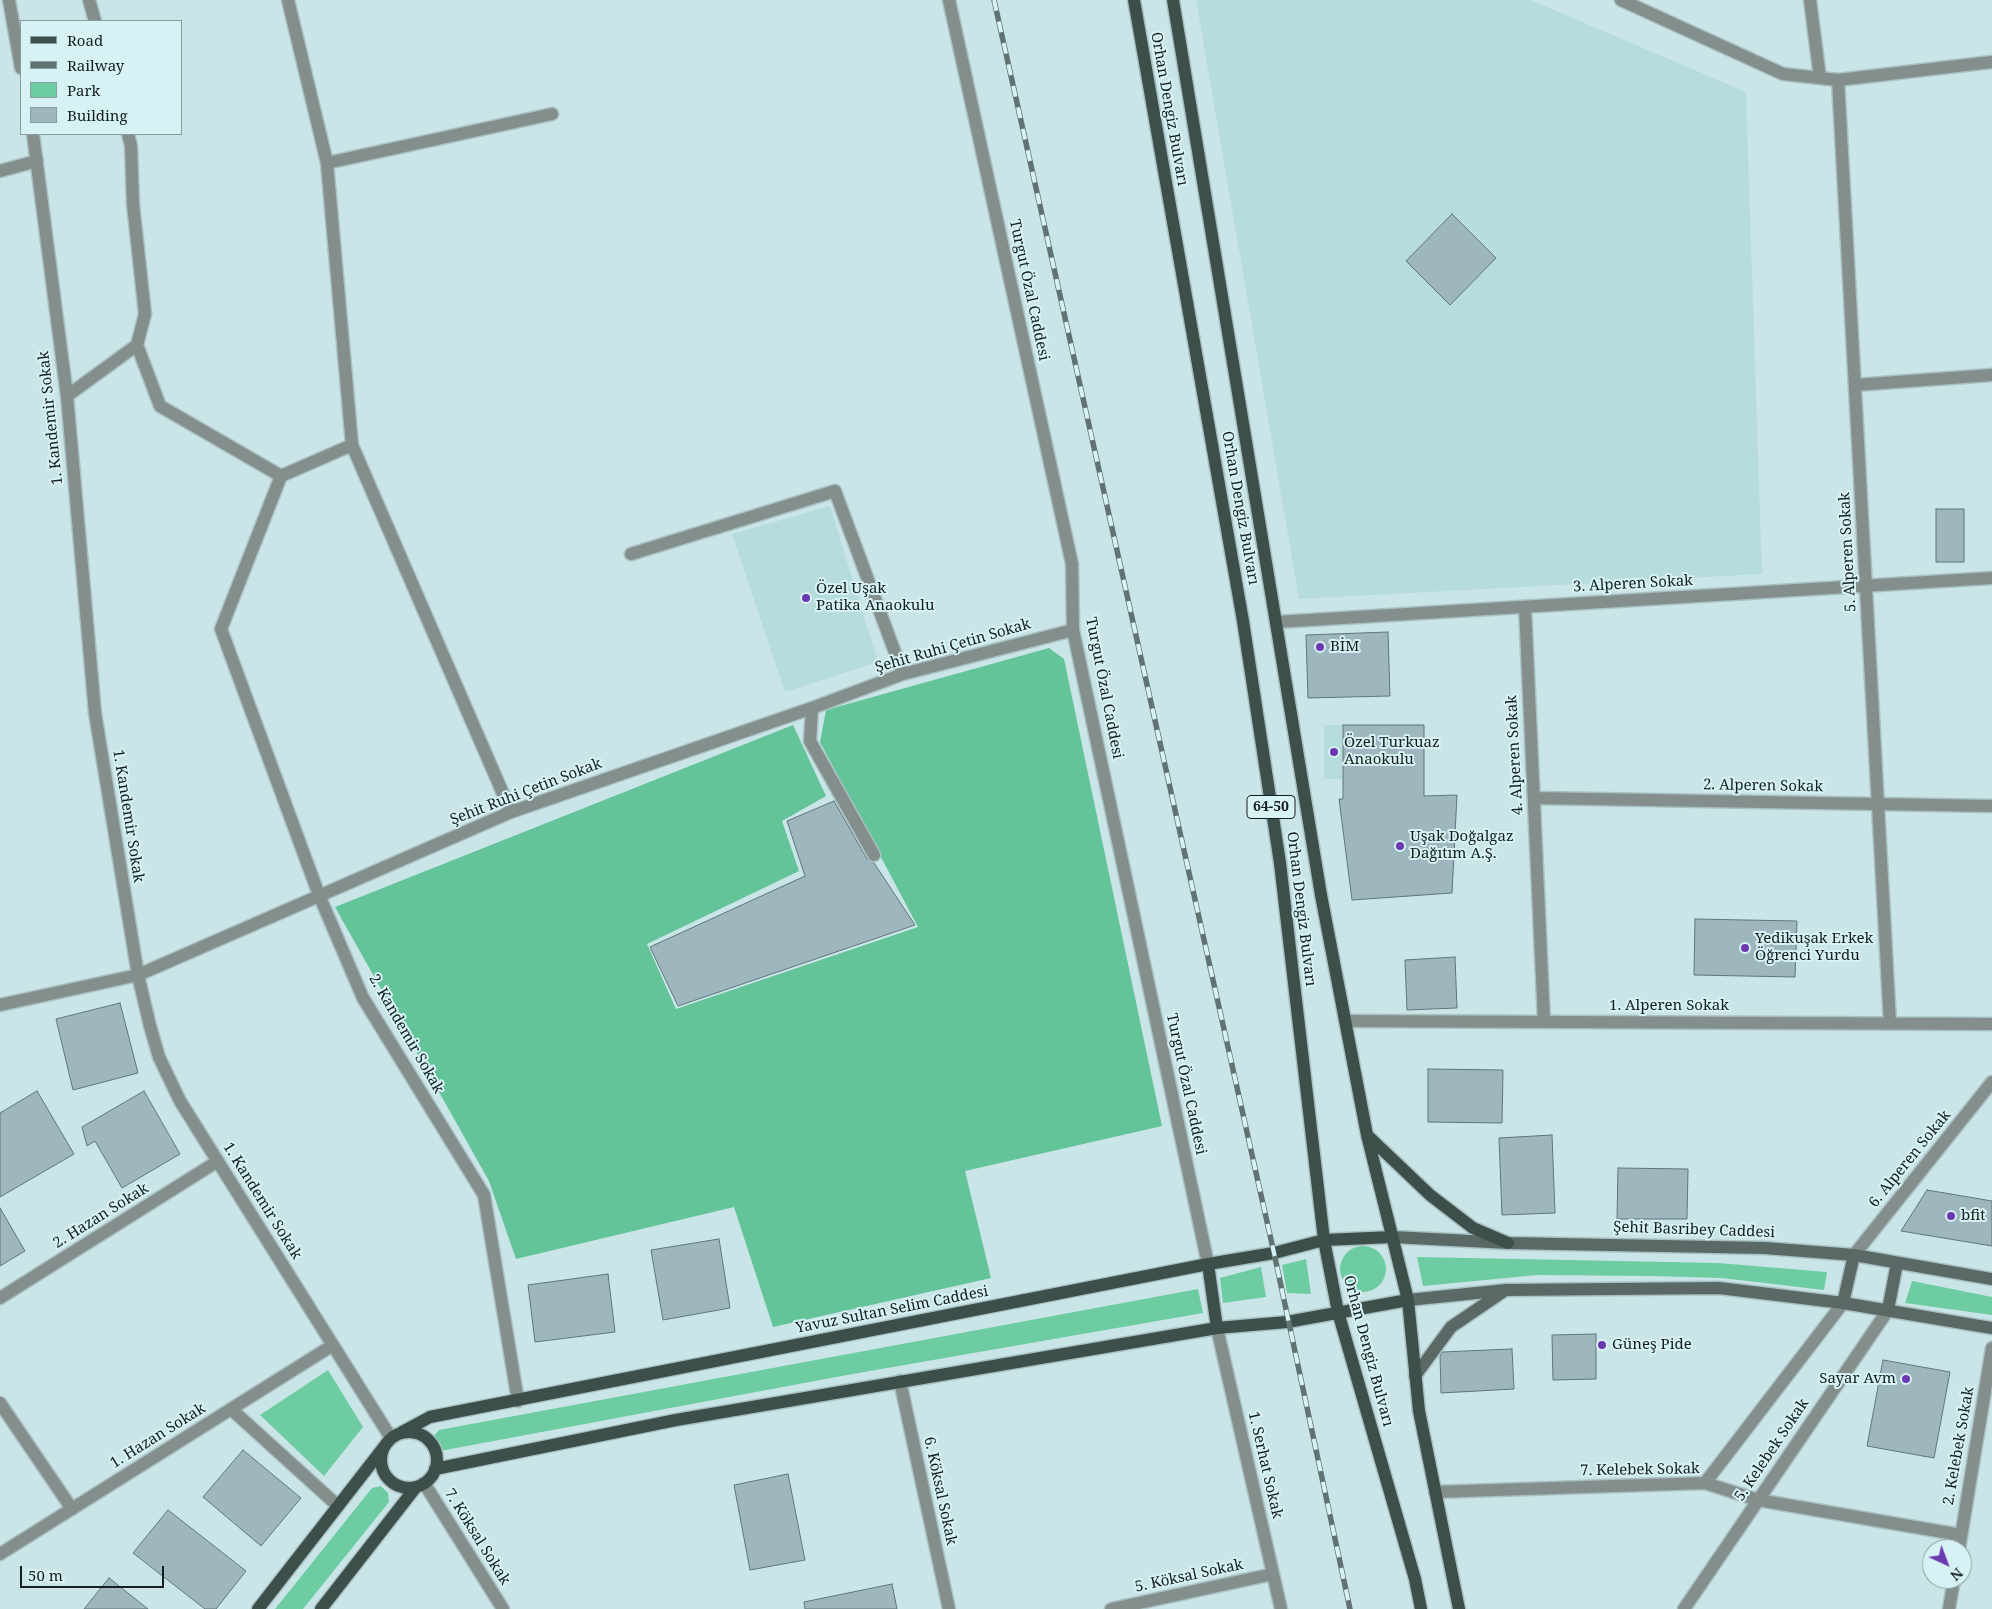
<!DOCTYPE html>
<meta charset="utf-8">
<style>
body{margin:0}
#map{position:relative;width:1992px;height:1609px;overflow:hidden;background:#cae5e7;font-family:"Noto Serif",serif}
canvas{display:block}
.legend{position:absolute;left:20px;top:20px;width:162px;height:115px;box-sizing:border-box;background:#d7f2f4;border:1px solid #899d9e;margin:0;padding:6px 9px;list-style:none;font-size:15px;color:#141e1e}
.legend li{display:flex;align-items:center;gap:10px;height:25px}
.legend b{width:25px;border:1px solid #899d9e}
.north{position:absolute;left:1922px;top:1539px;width:50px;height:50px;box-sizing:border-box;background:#d7f2f4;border:1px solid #899d9e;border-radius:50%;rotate:137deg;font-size:14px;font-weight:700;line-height:20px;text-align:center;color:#141e1e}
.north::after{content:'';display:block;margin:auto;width:18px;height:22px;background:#6b38b0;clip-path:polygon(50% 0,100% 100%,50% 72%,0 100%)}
.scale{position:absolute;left:20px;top:1566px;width:144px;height:22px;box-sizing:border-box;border:2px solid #141e1e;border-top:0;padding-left:6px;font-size:15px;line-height:18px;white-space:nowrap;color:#141e1e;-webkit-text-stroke:4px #d7f2f4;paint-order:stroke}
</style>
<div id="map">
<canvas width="1992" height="1609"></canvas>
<ul class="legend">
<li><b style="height:6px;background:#3c4f4b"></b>Road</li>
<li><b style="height:6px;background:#617273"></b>Railway</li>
<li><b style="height:14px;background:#6dcca2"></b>Park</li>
<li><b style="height:14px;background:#9eb6be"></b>Building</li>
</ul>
<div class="north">N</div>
<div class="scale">50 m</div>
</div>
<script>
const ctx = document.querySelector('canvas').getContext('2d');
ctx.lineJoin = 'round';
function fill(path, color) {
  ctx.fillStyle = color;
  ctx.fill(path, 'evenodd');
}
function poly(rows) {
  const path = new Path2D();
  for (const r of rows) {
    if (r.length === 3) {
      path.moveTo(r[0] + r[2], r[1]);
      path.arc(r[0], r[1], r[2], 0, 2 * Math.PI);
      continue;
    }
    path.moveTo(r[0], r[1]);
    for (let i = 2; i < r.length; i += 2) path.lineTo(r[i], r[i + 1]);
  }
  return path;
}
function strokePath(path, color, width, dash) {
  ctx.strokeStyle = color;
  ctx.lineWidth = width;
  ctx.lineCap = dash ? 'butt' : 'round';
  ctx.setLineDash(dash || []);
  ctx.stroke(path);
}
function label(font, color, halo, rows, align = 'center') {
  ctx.font = font + ' "Noto Serif",serif';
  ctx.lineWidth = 4;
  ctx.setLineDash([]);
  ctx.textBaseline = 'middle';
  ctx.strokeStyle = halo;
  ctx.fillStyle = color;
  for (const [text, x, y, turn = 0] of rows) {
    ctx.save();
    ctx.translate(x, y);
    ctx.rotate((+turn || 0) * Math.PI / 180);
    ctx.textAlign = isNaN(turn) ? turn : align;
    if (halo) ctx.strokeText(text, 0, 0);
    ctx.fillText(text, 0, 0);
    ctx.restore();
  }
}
fill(poly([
 [1196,0,1531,0,1746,92,1762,574,1299,599],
 [830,506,878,662,785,692,732,534],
 [1324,725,1343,725,1343,779,1324,779]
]), '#b7dcde');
fill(poly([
 [1363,1269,23],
 [1417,1257,1718,1263,1827,1272,1824,1290,1722,1278,1651,1276,1537,1275,1423,1286],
 [1306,1259,1311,1294,1287,1293,1282,1265],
 [1261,1267,1266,1297,1223,1303,1220,1278],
 [1912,1281,1992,1297,1992,1315,1905,1303],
 [1198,1289,1203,1313,847,1375,440,1451,436,1449,433,1444,432,1438,439,1430],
 [328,1370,363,1427,324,1476,260,1415],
 [381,1486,388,1493,389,1502,303,1609,275,1609,372,1488]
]), '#6dcca2');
fill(poly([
 [1049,648,1064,659,1162,1126,965,1171,991,1278,773,1327,734,1207,516,1259,489,1181,335,907,793,725,826,796,782,821,799,871,647,944,676,1009,918,927,820,742,826,710]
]), '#63c399');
const building = poly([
 [1452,214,1496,258,1450,305,1406,261,1452,214],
 [1936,509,1964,509,1964,562,1936,562,1936,509],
 [1388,632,1390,696,1308,698,1306,635,1388,632],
 [1343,725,1424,725,1424,796,1457,795,1452,893,1352,900,1339,799,1343,799,1343,725],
 [834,801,867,859,874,863,915,925,678,1006,650,947,805,876,787,821,834,801],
 [1695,919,1797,921,1795,977,1694,975,1695,919],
 [1455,957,1457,1008,1407,1010,1405,960,1455,957],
 [120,1003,138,1073,73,1090,56,1019,120,1003],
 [1428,1069,1503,1070,1502,1123,1428,1122,1428,1069],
 [37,1091,74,1154,0,1197,0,1113,37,1091],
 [144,1091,180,1154,122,1188,95,1141,87,1146,82,1127,144,1091],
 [1552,1135,1555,1213,1502,1215,1499,1138,1552,1135],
 [1618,1168,1688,1169,1687,1219,1617,1219,1618,1168],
 [1927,1190,1992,1201,1992,1246,1901,1231,1927,1190],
 [0,1208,25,1251,0,1266,0,1208],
 [719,1239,730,1308,663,1320,651,1250,719,1239],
 [608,1274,615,1332,535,1342,528,1285,608,1274],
 [1596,1334,1596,1379,1553,1380,1552,1335,1596,1334],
 [1512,1349,1514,1389,1441,1393,1440,1356,1442,1352,1512,1349],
 [1883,1360,1950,1372,1934,1458,1867,1446,1883,1360],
 [243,1450,301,1498,261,1546,203,1497,243,1450],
 [788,1474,805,1560,750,1570,734,1485,788,1474],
 [168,1510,246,1571,216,1609,205,1609,133,1553,168,1510],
 [109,1578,148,1609,84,1609,109,1578],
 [892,1584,897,1609,805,1609,804,1602,892,1584]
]);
fill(building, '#9eb6be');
strokePath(building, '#5f757d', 1);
const street = poly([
 [9,0,21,68],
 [89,0,95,21],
 [288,0,327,163,352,445,281,476,221,629,319,895,363,998,484,1195,518,1401],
 [949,0,1072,564,1073,630,1208,1264],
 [1621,0,1783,74,1838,80,1992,62],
 [1810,0,1820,78],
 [1838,80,1890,1023],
 [33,134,67,396,95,713,138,975,150,1026,159,1057,180,1101,391,1438],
 [327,163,552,114],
 [0,171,37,161],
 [137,345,160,406,281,476],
 [1855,385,1992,375],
 [67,396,137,345,145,314,133,204,131,146,128,134],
 [352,445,511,812],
 [631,554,835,491,903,674],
 [1525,607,1544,1021],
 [1277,622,1992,578],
 [812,708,810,741,874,855],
 [1534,798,1992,806],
 [0,1005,138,975,511,812,812,708,903,674,1073,630],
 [1345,1021,1992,1024],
 [1854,1255,1992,1082],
 [0,1298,218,1161],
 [1217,1328,1281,1609],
 [900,1381,949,1609],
 [0,1403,72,1509],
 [231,1409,338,1506],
 [424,1483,503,1609],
 [1705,1483,1843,1303],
 [1435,1492,1705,1483,1758,1500,1961,1535],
 [1959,1549,1992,1348],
 [0,1554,333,1345],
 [1111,1609,1273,1574],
 [1684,1609,1888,1310],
 [1949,1609,1954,1579]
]);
const secondary = poly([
 [1393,1237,1508,1243,1765,1248,1854,1255,1992,1279],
 [1408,1300,1506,1290,1719,1288,1843,1303,1992,1328],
 [1843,1303,1854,1255],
 [1888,1310,1897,1263],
 [1415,1376,1451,1327,1504,1291]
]);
const primary = poly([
 [1134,0,1243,621,1280,863,1324,1240,1338,1312,1415,1579,1421,1609],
 [1173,0,1321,895,1367,1135,1408,1300,1419,1411,1459,1609],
 [1367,1135,1430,1195,1473,1228,1508,1243],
 [1208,1264,1217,1328],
 [402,1432,430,1417,1208,1264,1274,1253,1324,1240,1393,1237],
 [409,1460,28],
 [435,1469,676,1420,1217,1328,1287,1322,1408,1300],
 [258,1609,384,1447],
 [321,1609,416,1487]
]);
strokePath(street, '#a9c1c3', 15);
strokePath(secondary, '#a9c1c3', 15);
strokePath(primary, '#a9c1c3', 15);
strokePath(street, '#848f8d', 12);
strokePath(secondary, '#5a6966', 12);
strokePath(primary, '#3c4f4b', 12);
const rail = poly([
 [994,0,1274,1253,1350,1609]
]);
strokePath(rail, '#617273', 5.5);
strokePath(rail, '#d7f2f4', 4, [11]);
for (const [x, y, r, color] of [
 [806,598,5,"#6b38b0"],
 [1320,647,5,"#6b38b0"],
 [1334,752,5,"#6b38b0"],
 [1400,846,5,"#6b38b0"],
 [1745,948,5,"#6b38b0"],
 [1951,1216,5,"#6b38b0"],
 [1602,1345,5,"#6b38b0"],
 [1906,1379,5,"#6b38b0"]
]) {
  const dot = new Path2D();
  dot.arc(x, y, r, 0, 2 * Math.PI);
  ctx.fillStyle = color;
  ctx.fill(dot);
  strokePath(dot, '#d7f2f4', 2);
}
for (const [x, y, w] of [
 [1271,807,48]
]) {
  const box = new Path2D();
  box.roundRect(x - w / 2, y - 11.5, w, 23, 4);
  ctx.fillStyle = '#d7f2f4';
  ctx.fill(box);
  strokePath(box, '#141e1e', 1);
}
label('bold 14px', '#141e1e', null, [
 ["64-50",1271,807]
]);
label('15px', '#141e1e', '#d7f2f4', [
 ["Orhan Dengiz Bulvarı",1169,109,80],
 ["Turgut Özal Caddesi",1029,290,78],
 ["1. Kandemir Sokak",51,418,-96],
 ["Orhan Dengiz Bulvarı",1240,508,80],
 ["5. Alperen Sokak",1848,552,-93],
 ["3. Alperen Sokak",1633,584,-3],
 ["Şehit Ruhi Çetin Sokak",953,646,-16],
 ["Turgut Özal Caddesi",1104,688,79],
 ["4. Alperen Sokak",1515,755,-93],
 ["2. Alperen Sokak",1763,786,1],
 ["Şehit Ruhi Çetin Sokak",526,792,-21],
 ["1. Kandemir Sokak",128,816,81],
 ["Orhan Dengiz Bulvarı",1301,909,83],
 ["1. Alperen Sokak",1669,1006],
 ["2. Kandemir Sokak",406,1034,60],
 ["Turgut Özal Caddesi",1186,1084,78],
 ["6. Alperen Sokak",1910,1159,-51],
 ["1. Kandemir Sokak",262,1201,58],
 ["2. Hazan Sokak",101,1216,-32],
 ["Şehit Basribey Caddesi",1694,1230,2],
 ["Yavuz Sultan Selim Caddesi",892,1310,-11],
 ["Orhan Dengiz Bulvarı",1368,1351,75],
 ["1. Hazan Sokak",158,1436,-32],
 ["2. Kelebek Sokak",1959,1446,-80],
 ["5. Kelebek Sokak",1772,1450,-56],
 ["1. Serhat Sokak",1265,1465,77],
 ["7. Kelebek Sokak",1640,1470,-1],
 ["6. Köksal Sokak",940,1491,78],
 ["7. Köksal Sokak",477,1537,58],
 ["5. Köksal Sokak",1189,1576,-12]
]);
label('15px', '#141e1e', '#d7f2f4', [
 ["Özel Uşak",816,589],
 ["Patika Anaokulu",816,606],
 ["BİM",1330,647],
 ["Özel Turkuaz",1344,743],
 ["Anaokulu",1344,760],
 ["Uşak Doğalgaz",1410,837],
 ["Dağıtım A.Ş.",1410,854],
 ["Yedikuşak Erkek",1755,939],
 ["Öğrenci Yurdu",1755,956],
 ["bfit",1961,1216],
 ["Güneş Pide",1612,1345],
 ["Sayar Avm",1896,1379,"right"]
], 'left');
</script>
